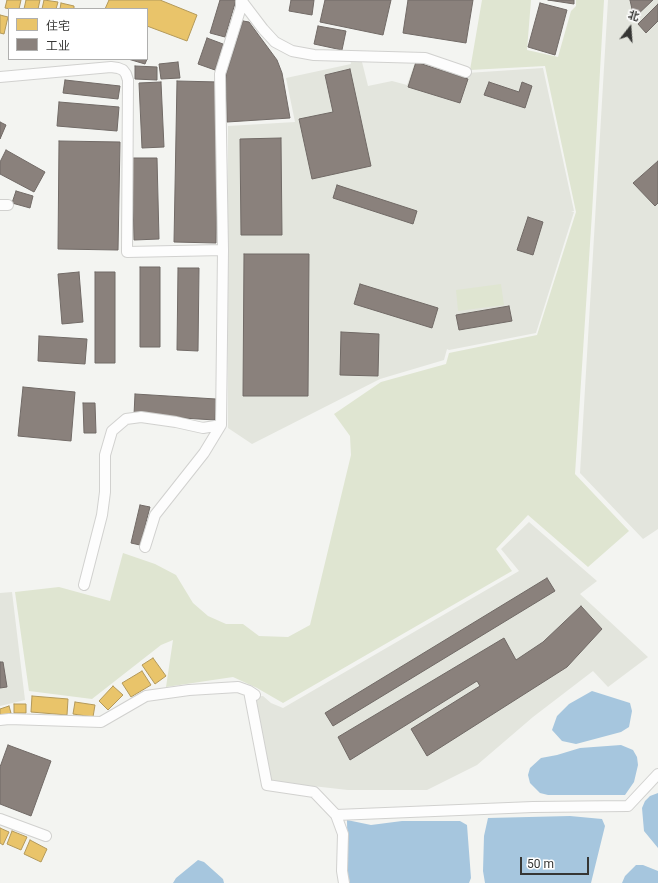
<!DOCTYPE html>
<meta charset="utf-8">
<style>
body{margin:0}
#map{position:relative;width:658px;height:883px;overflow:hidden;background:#f3f4f1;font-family:Roboto,"Noto Sans SC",sans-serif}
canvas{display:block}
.legend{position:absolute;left:8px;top:8px;width:140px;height:52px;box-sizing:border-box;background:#fff;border:1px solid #afafae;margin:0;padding:5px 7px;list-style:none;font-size:12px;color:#363634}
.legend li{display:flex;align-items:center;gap:8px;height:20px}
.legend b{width:20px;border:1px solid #afafae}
.north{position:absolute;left:610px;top:8px;width:40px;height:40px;-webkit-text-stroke:3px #fff;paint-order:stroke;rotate:17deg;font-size:11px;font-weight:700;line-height:16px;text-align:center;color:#363634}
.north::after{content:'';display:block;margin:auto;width:14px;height:18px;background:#363634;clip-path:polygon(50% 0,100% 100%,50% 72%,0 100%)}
.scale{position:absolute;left:520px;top:857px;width:69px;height:18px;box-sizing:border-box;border:2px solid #363634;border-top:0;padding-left:5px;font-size:12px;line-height:14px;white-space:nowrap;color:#363634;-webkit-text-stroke:3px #fff;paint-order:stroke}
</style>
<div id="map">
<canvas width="658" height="883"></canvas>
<ul class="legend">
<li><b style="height:11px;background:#e9c46a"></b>住宅</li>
<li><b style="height:11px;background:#8a817c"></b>工业</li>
</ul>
<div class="north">北</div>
<div class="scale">50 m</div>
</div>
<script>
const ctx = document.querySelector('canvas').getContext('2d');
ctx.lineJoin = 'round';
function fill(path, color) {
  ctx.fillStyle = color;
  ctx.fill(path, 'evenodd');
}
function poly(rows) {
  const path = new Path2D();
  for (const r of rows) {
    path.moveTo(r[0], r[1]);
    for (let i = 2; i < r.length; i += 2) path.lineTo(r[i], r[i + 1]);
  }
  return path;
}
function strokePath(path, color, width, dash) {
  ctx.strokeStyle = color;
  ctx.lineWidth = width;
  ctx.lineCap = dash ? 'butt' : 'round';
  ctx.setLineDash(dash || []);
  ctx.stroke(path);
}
fill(poly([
 [608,0,658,0,658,529,643,539,580,473],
 [350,57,361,58,368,86,392,81,407,85,416,59,467,73,543,68,574,211,571,211,574,212,536,333,449,350,447,349,444,360,380,379,252,444,228,428,228,126,295,122,286,78,351,64],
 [529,522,597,581,580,594,648,657,608,687,593,671,533,717,477,765,427,790,348,790,268,781,251,697,263,696,271,703,283,708,519,571,501,549],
 [12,592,25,700,0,706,0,593]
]), '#e3e5dd');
fill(poly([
 [482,0,531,0,527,50,558,57,571,11,576,6,576,0,604,0,592,213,575,474,629,531,588,567,528,515,496,549,512,571,283,703,257,688,233,677,166,687,173,640,161,645,92,699,29,691,15,592,59,587,110,601,123,553,155,564,176,575,193,603,208,616,226,624,243,624,259,636,288,637,310,625,351,455,350,436,334,414,381,382,446,364,449,353,537,335,576,212,545,66,470,70],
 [501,284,504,305,458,311,456,290]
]), '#dfe5d1');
fill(poly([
 [592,691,630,703,632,711,629,727,621,732,576,744,562,741,552,730,557,716,569,704],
 [621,745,633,750,637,757,638,765,634,782,625,795,548,795,540,793,530,783,528,775,530,768,541,758,557,755,580,748],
 [658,793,658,848,644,831,642,808,645,801,650,796],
 [570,816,602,819,605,826,591,883,485,883,483,871,484,836,488,818],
 [347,820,371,825,402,821,460,821,467,825,471,878,469,883,350,883,348,875],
 [198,860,204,862,223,879,224,883,173,883,176,878],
 [636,865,643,865,658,871,658,883,622,883,625,876]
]), '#a6c6de');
const homes = poly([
 [7,0,21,0,19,9,11,9,5,8,7,0],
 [26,0,40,0,38,9,24,9,26,0],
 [44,0,58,2,56,9,42,9,44,0],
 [109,0,160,0,197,15,187,41,147,26,147,9,105,9,109,0],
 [61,3,74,6,74,9,60,9,61,3],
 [0,15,8,17,4,34,0,33,0,15],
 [153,658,166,676,155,684,142,665,153,658],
 [142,671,151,685,131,697,122,683,142,671],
 [113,686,123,695,108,710,99,701,113,686],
 [32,696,68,699,67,715,31,712,32,696],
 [75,702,95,705,93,717,73,714,75,702],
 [14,704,26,704,26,713,14,713,14,704],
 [9,706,11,713,0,716,0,709,9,706],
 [0,828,9,832,3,845,0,843,0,828],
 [12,831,27,837,21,850,7,844,12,831],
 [30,840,47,849,41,862,24,854,30,840]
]);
fill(homes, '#e9c46a');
strokePath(homes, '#b3995a', 1);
const industry = poly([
 [220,0,236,0,225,37,210,33,220,0],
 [291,0,314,0,312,15,289,11,291,0],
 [325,0,391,0,383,35,320,22,325,0],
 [408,0,473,0,466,43,403,33,408,0],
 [548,0,574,0,574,4,548,0],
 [630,0,653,0,634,18,630,0],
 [540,3,567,10,555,55,528,47,540,3],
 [658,4,658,21,646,33,638,24,658,4],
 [243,21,249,22,277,60,282,73,290,118,227,122,226,75,243,21],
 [318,26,346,31,342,50,314,44,318,26],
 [207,38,223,44,215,70,198,64,207,38],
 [128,59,147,59,145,64,128,59],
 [178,62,180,78,161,79,159,64,178,62],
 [416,62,468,79,460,103,408,87,416,62],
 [135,66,157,67,157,80,135,79,135,66],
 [350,69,371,166,312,179,299,119,333,112,325,75,350,69],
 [65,80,120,86,118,99,63,93,65,80],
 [177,81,219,82,216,243,174,242,177,81],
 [161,82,164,147,142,148,139,83,161,82],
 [489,82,519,92,522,82,532,86,525,108,484,95,489,82],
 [59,102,119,107,117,131,57,126,59,102],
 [0,122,6,125,0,139,0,122],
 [281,138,282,235,241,235,240,139,281,138],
 [59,141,120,142,118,250,58,249,59,141],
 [6,150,45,172,34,192,0,174,0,162,6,150],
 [132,158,157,158,159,239,134,240,132,158],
 [658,161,658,203,655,206,633,183,658,161],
 [337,185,417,211,413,224,333,198,337,185],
 [16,191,33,196,30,208,12,203,16,191],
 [528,217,543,222,533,255,517,250,528,217],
 [244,254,309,254,308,396,243,396,244,254],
 [140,267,160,267,160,347,140,347,140,267],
 [178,268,199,268,198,351,177,350,178,268],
 [79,272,83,322,62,324,58,274,79,272],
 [95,272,115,272,115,363,95,363,95,272],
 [360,284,438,308,432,328,354,304,360,284],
 [509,306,512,321,459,330,456,315,509,306],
 [341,332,379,334,378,376,340,375,341,332],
 [39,336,87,339,85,364,38,361,39,336],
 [23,387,75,392,71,441,18,436,23,387],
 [135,394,216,399,215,420,134,415,135,394],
 [83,403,95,403,96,433,84,433,83,403],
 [140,505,150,507,140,545,131,543,140,505],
 [547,578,555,591,333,726,325,713,547,578],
 [581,606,602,629,567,667,427,756,411,729,480,686,477,681,350,760,338,737,504,638,516,660,543,642,581,606],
 [0,662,3,662,7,687,0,688,0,662],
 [8,745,51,761,31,816,0,804,0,767,8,745]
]);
fill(industry, '#8a817c');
strokePath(industry, '#716a66', 1);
const minor = poly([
 [241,0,263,29,275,42,292,51,314,55,425,58,466,72],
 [0,77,111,67,118,68,123,70,126,74,128,80,127,252,223,250,220,74,241,7,241,0],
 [0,205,8,205],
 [145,547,155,515,204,453,221,425,223,250],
 [84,585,102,515,105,492,105,455,112,431,126,419,141,417,176,422,203,428,221,425],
 [249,691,267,785,314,792,336,815,533,807,628,806,658,774],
 [0,720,9,719,101,722,146,696,189,690,238,687,249,691,255,695],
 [336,815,343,834,342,871,344,883],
 [0,819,46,836]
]);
strokePath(minor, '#d1d1cf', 12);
strokePath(minor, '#fdfdfd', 10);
</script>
